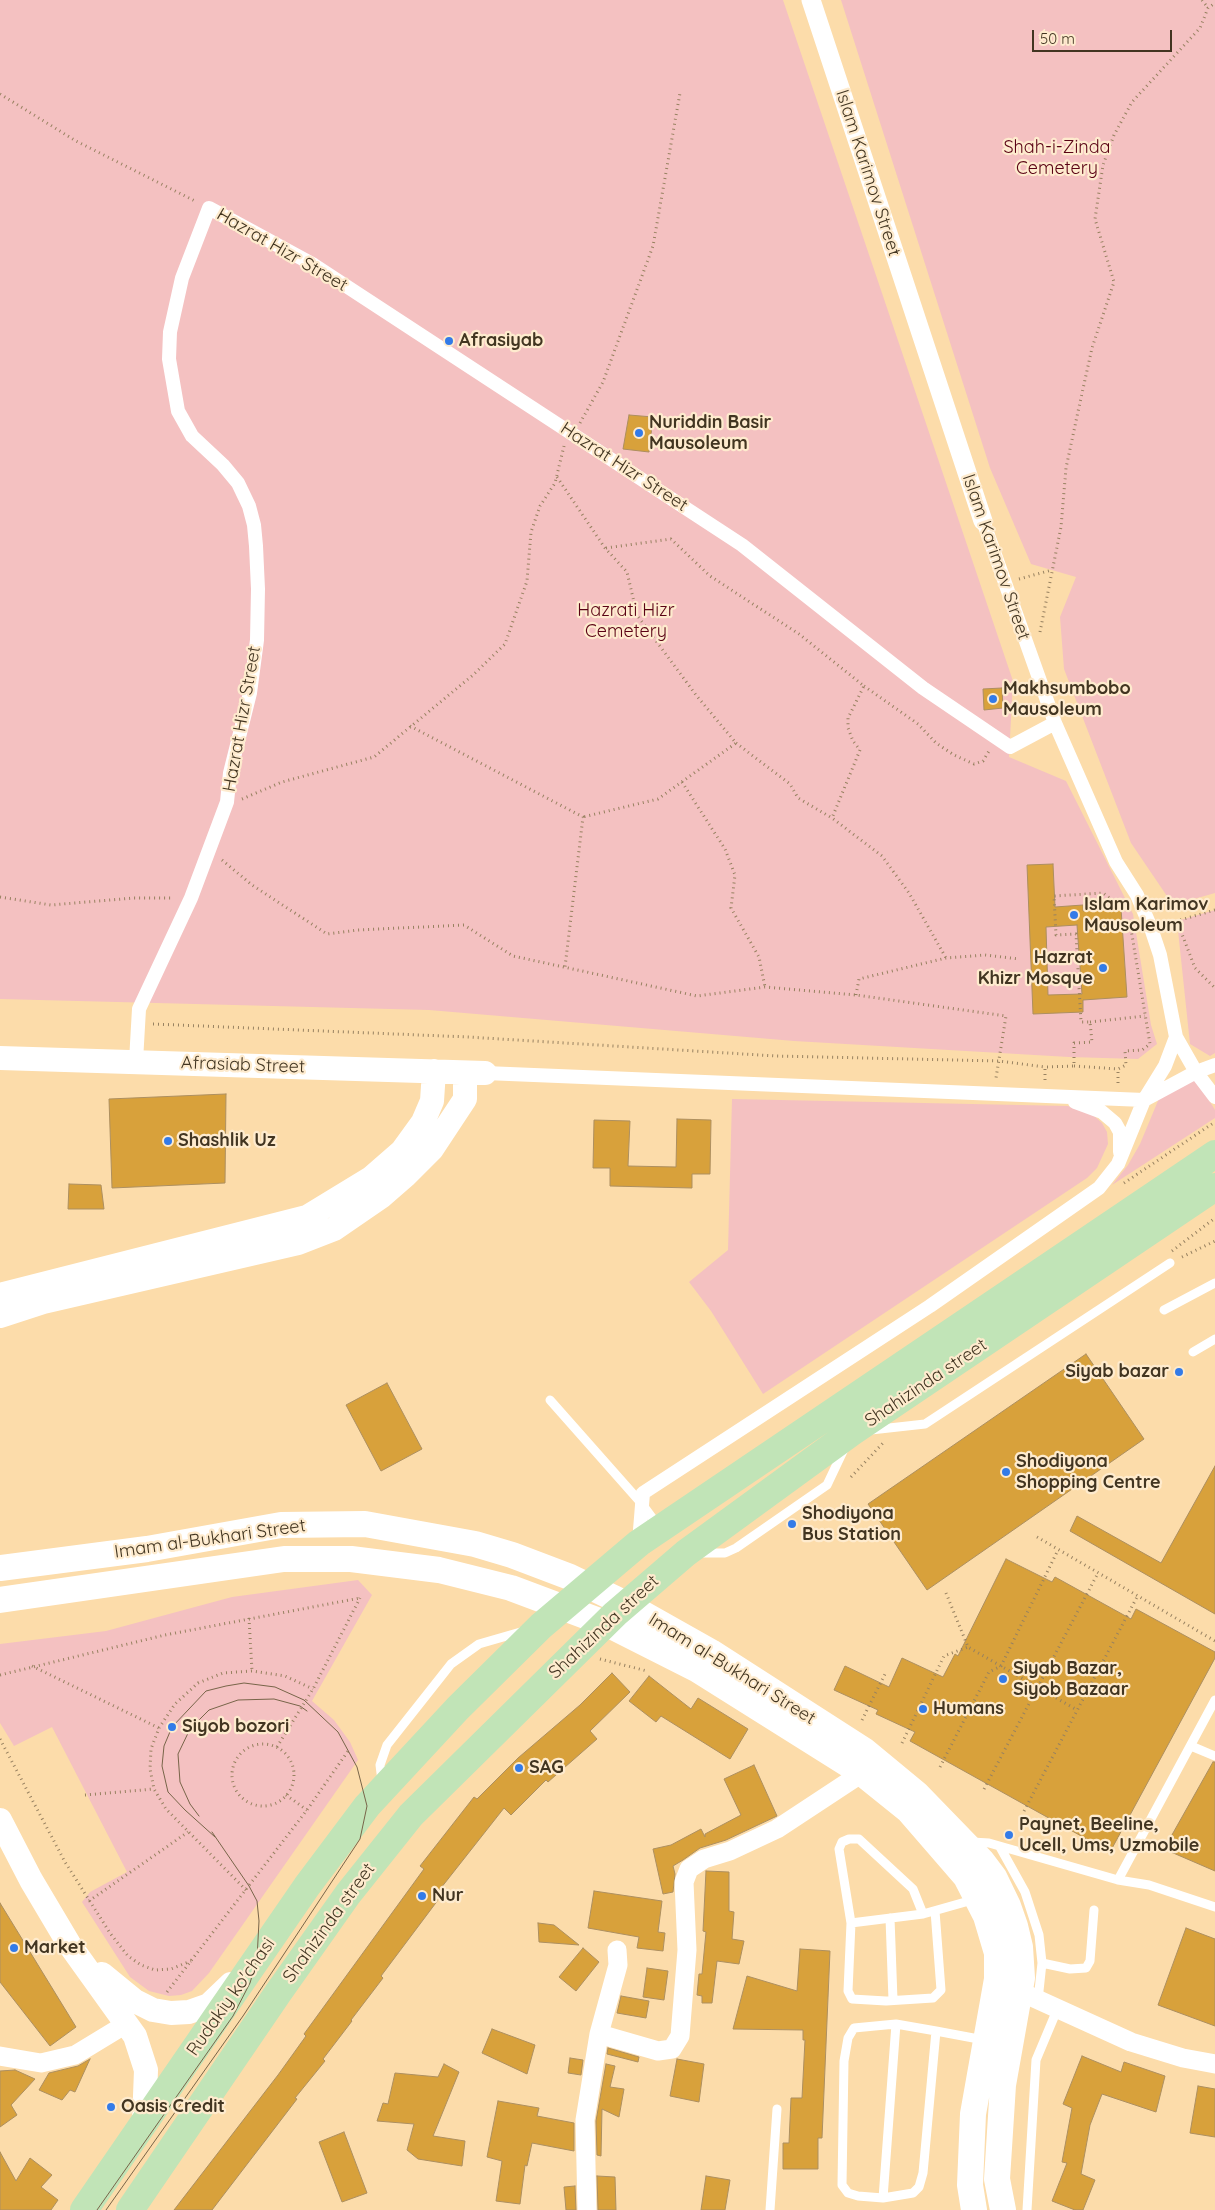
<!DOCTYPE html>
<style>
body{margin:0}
#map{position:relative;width:1215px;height:2210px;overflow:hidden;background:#fcdcaa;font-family:Quicksand,sans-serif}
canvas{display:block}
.scale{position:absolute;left:1032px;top:30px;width:140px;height:22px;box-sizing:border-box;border:2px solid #423521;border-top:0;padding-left:6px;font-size:15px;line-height:18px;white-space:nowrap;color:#423521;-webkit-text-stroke:4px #feebce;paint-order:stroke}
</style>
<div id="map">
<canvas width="1215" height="2210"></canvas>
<div class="scale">50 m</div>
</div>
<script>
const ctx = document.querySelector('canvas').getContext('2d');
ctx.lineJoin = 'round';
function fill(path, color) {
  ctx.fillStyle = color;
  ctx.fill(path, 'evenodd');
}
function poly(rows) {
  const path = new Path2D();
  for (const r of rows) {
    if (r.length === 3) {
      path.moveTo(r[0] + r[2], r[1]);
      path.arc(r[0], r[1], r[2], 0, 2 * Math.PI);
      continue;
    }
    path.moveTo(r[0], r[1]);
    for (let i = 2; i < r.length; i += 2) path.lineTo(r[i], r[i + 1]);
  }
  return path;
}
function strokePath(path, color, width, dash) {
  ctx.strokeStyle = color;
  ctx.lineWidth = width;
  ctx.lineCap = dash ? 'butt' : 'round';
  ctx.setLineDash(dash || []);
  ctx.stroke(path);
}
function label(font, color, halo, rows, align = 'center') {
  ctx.font = font + ' Quicksand,sans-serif';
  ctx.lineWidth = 4.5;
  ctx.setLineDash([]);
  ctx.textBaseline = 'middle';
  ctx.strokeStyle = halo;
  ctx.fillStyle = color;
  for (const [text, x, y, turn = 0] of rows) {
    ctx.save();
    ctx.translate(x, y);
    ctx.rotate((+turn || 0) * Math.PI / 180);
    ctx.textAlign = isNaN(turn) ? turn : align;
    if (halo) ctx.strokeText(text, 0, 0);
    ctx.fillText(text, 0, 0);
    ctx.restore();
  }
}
fill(poly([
 [0,0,783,0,1013,681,1009,757,1066,781,1133,914,1151,1025,1157,1044,1138,1059,1069,1057,794,1041,429,1010,0,999],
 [841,0,1215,0,1215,893,1173,905,1131,843,1064,669,1060,617,1076,577,1031,564,990,468],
 [1215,910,1215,1053,1210,1056,1190,1044,1177,921],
 [1196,1079,1215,1110,1215,1118,1112,1185,1128,1165,1140,1144,1160,1096],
 [732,1099,1068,1106,1093,1115,1102,1123,1107,1132,1108,1144,1097,1168,1087,1178,763,1394,711,1311,689,1282,728,1250],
 [358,1580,372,1595,312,1701,334,1720,350,1742,358,1760,209,1973,192,1991,181,1995,169,1996,149,1991,130,1977,82,1902,90,1892,127,1872,52,1727,14,1746,0,1723,0,1644,106,1631,232,1597]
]), '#f4c1c1');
const building = poly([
 [629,415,653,417,649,452,623,449,629,415],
 [1002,688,1003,708,984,710,983,689,1002,688],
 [1053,864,1055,907,1083,905,1083,911,1121,908,1127,997,1083,1000,1083,1012,1033,1014,1027,865,1053,864],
 [1077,925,1082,994,1048,995,1046,927,1077,925],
 [226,1094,225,1183,112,1188,109,1099,226,1094],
 [677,1119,711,1120,710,1174,692,1174,692,1188,610,1186,610,1168,593,1168,594,1120,630,1121,628,1166,676,1167,677,1119],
 [69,1184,101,1185,104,1209,68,1209,69,1184],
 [1086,1354,1144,1439,927,1590,868,1504,1086,1354],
 [387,1383,422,1449,381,1471,346,1405,387,1383],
 [1215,1466,1215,1614,1070,1531,1077,1516,1161,1563,1215,1466],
 [1006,1559,1052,1582,1055,1577,1131,1619,1136,1609,1215,1652,1215,1658,1110,1852,910,1741,915,1732,876,1714,878,1710,834,1690,845,1666,889,1687,902,1658,943,1677,955,1654,958,1656,1006,1559],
 [612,1673,630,1692,590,1731,597,1739,548,1782,546,1780,511,1815,504,1808,437,1893,441,1896,381,1976,383,1978,351,2020,352,2021,323,2059,325,2061,295,2098,297,2099,212,2210,174,2210,278,2075,306,2036,304,2034,424,1869,420,1866,474,1797,477,1799,518,1758,580,1705,612,1673],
 [649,1676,691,1709,698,1698,748,1729,730,1759,661,1716,656,1722,629,1701,649,1676],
 [1213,1762,1215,1762,1215,1871,1164,1849,1213,1762],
 [754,1765,777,1816,726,1840,700,1848,683,1860,673,1866,675,1874,673,1892,663,1894,653,1849,671,1845,701,1829,705,1837,705,1834,741,1815,724,1779,754,1765],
 [706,1871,729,1872,729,1911,734,1912,732,1939,744,1941,739,1964,717,1961,712,2003,702,2003,702,1996,697,1995,699,1974,702,1974,706,1932,703,1931,706,1871],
 [594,1891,662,1901,658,1932,665,1933,663,1951,637,1948,639,1937,588,1928,594,1891],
 [0,1903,76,2027,50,2046,0,1982,0,1903],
 [538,1923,554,1925,579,1945,539,1942,538,1923],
 [1186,1928,1215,1939,1215,2026,1158,2005,1186,1928],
 [583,1948,599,1962,576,1991,559,1977,583,1948],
 [800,1949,830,1951,822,2138,818,2138,818,2169,783,2169,783,2143,789,2143,791,2098,802,2098,805,2040,803,2040,803,2030,733,2029,747,1976,797,1991,800,1949],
 [647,1968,668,1971,664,2000,643,1997,647,1968],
 [621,1996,649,2001,646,2018,617,2013,621,1996],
 [492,2029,535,2045,527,2074,482,2053,492,2029],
 [608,2048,639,2057,638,2062,607,2054,608,2048],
 [1082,2056,1121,2072,1124,2062,1165,2076,1156,2112,1102,2094,1090,2125,1081,2174,1095,2180,1083,2210,1075,2210,1052,2201,1067,2163,1062,2162,1072,2108,1063,2104,1082,2056],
 [570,2058,583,2060,581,2075,568,2073,570,2058],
 [90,2059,75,2092,70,2090,62,2100,39,2090,49,2073,78,2066,90,2059],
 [677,2059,704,2064,699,2102,670,2096,677,2059],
 [444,2064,459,2072,433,2136,465,2141,462,2166,418,2159,407,2150,414,2124,377,2121,383,2103,388,2104,395,2073,438,2077,444,2064],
 [606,2064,615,2066,610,2087,624,2089,619,2117,602,2109,601,2156,597,2155,596,2121,606,2064],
 [15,2070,35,2079,11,2105,17,2115,0,2127,0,2071,15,2070],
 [1198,2086,1215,2089,1215,2137,1190,2133,1198,2086],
 [498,2101,539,2108,537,2116,574,2123,574,2151,532,2143,527,2166,525,2165,520,2204,496,2201,502,2161,487,2157,498,2101],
 [344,2132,367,2193,342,2202,319,2142,344,2132],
 [0,2152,16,2181,30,2158,52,2175,41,2187,58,2200,51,2210,0,2210,0,2152],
 [597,2176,615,2177,616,2210,598,2210,597,2176],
 [706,2176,730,2180,725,2210,701,2210,706,2176],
 [575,2186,576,2210,566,2210,564,2187,575,2186]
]);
fill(building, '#d8a13b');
strokePath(building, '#ad8f60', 1);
strokePath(poly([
 [1202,0,1208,8],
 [0,94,76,141,195,201],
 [580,423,603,382,653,246,680,93],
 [557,477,605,548,627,572,637,615,696,695,736,743,658,799,583,817],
 [606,548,671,539,710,576,799,634,864,686,848,718,848,728,853,741,860,750,832,818],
 [1019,579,1052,570],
 [1040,632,1061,527,1066,468,1079,407,1092,348,1114,282,1095,219,1103,165,1114,135,1132,102,1200,28,1208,8,1215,3],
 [864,686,918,724,936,743,954,755,974,764,983,761,989,751],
 [410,726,583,817,565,967],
 [736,743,790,784,798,798,832,818,882,856,909,893,946,958],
 [682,782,725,849,735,875,731,908,759,957,765,987],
 [242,799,282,782,374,757,473,675,505,644,527,581,531,532,540,506,555,483,564,446],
 [222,860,252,885,327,934,358,930,464,925,513,956,697,996,765,987,856,995,1006,1016,996,1078],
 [0,897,51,905,134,898,173,898],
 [1215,910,1177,921,1195,968,1215,988],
 [856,995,859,979,946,958,985,955,1019,959],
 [1090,1022,1145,1016],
 [153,1024,468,1037,776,1056,999,1061,1045,1067],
 [1074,1066,1118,1069,1126,1065,1125,1051,1142,1050,1150,1044,1130,923],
 [1045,1080,1045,1067,1074,1066,1074,1043,1092,1042,1090,1022,1081,1022,1076,934,1056,935,1054,896,1103,893,1125,910],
 [1118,1083,1118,1069],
 [1124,1183,1215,1122],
 [1172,1251,1215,1218],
 [1182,1257,1215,1241],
 [851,1477,883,1443],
 [1037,1537,1215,1641],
 [946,1593,968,1647,1077,1710],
 [249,1618,252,1671],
 [600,1659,647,1671],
 [32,1666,159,1728],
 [0,1675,165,1635,360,1598],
 [862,1720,886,1672],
 [0,1739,65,1862,110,1933,128,1956,141,1965,155,1970,171,1969,191,1961],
 [902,1743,944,1656,968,1647],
 [263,1775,31],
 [277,1747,313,1689,360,1598],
 [940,1767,989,1672,1001,1666,1058,1550],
 [984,1789,1098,1573],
 [85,1795,154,1789],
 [286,1795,307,1810],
 [1024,1811,1137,1597],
 [246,1890,166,1809,154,1789,150,1769,151,1749,159,1728,175,1704,198,1683,223,1673,252,1671,285,1676,313,1689],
 [89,1901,188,1832],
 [167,1992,307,1810,348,1751]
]), '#978160', 3, [1, 4]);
strokePath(poly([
 [1164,1310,1215,1283],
 [1193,1352,1215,1339],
 [550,1400,642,1504,659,1527],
 [871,1430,925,1424,1170,1263],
 [698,1553,725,1553,736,1548,827,1485,845,1447],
 [1191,1746,1215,1756],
 [382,1781,380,1765,387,1745,451,1664,479,1644,524,1631],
 [972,1842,989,1843,1118,1880,1215,1700],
 [1000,1847,1025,1892,1039,1935,1042,1963,1038,2000],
 [1118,1880,1149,1885,1215,1907],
 [923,1914,913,1889,859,1839,849,1839,842,1842,839,1849,851,1923,848,1991,852,1999,886,2001,933,1998,941,1990,935,1911],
 [890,1918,893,2000],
 [851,1923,923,1914,976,1899],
 [1042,1963,1070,1969,1086,1968,1090,1961,1094,1910],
 [936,2031,923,2173,919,2187,913,2193,883,2198,858,2196,848,2193,842,2185,844,2061,848,2038,854,2028,896,2024,936,2031,984,2040],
 [883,2198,896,2024],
 [770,2210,777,2109],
 [1027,2210,1036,2060,1057,2010]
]), '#fff', 9);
strokePath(poly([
 [983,521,1055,723,1116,862,1137,895,1151,928,1160,955,1176,1037,1196,1072,1215,1097],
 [136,1061,139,1009,191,898,227,802,230,773,250,693,257,640,258,589,256,546,254,525,249,506,238,483,223,465,192,436,178,411,169,359,170,332,182,278,209,208,314,265,742,545,923,688,1010,747,1055,723],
 [485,1073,1144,1100,1196,1072,1215,1065],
 [1075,1102,1102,1112,1115,1123,1120,1132,1120,1152],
 [639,1542,643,1493,930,1306,1099,1188,1118,1164,1144,1100,1165,1066,1176,1037]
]), '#fff', 14);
strokePath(poly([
 [811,0,983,521],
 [1021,1992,1131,2042,1183,2058,1215,2064],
 [599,2034,618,1965,617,1950],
 [0,2056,41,2063,75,2055,126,2024],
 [587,2210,585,2120,599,2034,658,2051,672,2049,680,2036,687,1950,684,1882,689,1869,704,1859,730,1851,777,1829,862,1773]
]), '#fff', 19);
strokePath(poly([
 [0,1058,485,1073],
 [0,1295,307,1217,371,1178,402,1151,423,1122,432,1101,434,1071],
 [0,1316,43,1302,298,1243,334,1229,382,1196,405,1176,432,1149,465,1099,465,1073],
 [0,1820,31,1880,69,1944,135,2036,146,2070,144,2122],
 [102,1974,135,2001,153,2010,171,2013,189,2012,209,2005,231,1984]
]), '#fff', 24);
strokePath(poly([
 [0,1568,147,1549,281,1525,365,1524,475,1544,512,1555,570,1577,624,1603,711,1652,865,1751,917,1794,982,1861,994,1877,1008,1906,1015,1926,1020,1947,1022,1978,1003,2085,997,2179,1003,2210],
 [0,1600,284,1559,351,1559,439,1570,511,1588,607,1624,698,1670,862,1773,908,1810,966,1877,986,1916,997,1953,997,1979,973,2114,970,2185,974,2210]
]), '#fff', 26);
strokePath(poly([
 [84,2210,307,1886,367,1806,458,1708,541,1626,639,1543,1215,1154],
 [130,2210,278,1993,348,1894,411,1815,615,1614,686,1553,852,1432,1215,1187]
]), '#c1e4b7', 28);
strokePath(poly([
 [199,1816,190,1804,180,1782,178,1754,190,1729,209,1710,238,1700,274,1699,300,1706,307,1711],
 [97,2210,233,2016,250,1983,257,1959,259,1921,257,1901,249,1886,212,1832],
 [106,2210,243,2016,360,1839,367,1806,357,1767,338,1732,304,1700,275,1687,244,1683,226,1686,206,1691,172,1727,164,1746,162,1766,168,1792,185,1810,215,1837]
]), '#786549', 1);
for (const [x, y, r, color] of [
 [449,341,5,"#337be8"],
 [639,433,5,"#337be8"],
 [993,699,5,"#337be8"],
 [1074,915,5,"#337be8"],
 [1103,968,5,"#337be8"],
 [168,1141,5,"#337be8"],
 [1179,1372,5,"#337be8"],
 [1006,1472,5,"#337be8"],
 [792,1524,5,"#337be8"],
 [1003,1679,5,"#337be8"],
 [923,1709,5,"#337be8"],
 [172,1727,5,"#337be8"],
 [519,1768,5,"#337be8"],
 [1009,1835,5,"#337be8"],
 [422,1896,5,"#337be8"],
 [14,1948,5,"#337be8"],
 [111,2107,5,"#337be8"]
]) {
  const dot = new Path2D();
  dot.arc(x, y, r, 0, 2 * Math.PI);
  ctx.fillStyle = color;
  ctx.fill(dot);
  strokePath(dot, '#feebce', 2);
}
label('18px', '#5a0214', '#feebce', [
 ["Shah-i-Zinda",1057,148],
 ["Cemetery",1057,169],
 ["Hazrati Hizr",626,611],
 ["Cemetery",626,632]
]);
label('18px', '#423521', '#feebce', [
 ["Islam Karimov Street",868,173,72],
 ["Hazrat Hizr Street",282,250,30],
 ["Hazrat Hizr Street",624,467,33],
 ["Islam Karimov Street",996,557,71],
 ["Hazrat Hizr Street",242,719,-80],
 ["Afrasiab Street",243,1065,2],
 ["Shahizinda street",926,1383,-34],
 ["Imam al-Bukhari Street",210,1539,-8],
 ["Shahizinda street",604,1627,-43],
 ["Imam al-Bukhari Street",732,1669,32],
 ["Shahizinda street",329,1923,-54],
 ["Rudakiy ko'chasi",231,1997,-55]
]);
label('bold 18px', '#423521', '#feebce', [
 ["Afrasiyab",459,341],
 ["Nuriddin Basir",649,423],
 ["Mausoleum",649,444],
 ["Makhsumbobo",1003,689],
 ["Mausoleum",1003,710],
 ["Islam Karimov",1084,905],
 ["Mausoleum",1084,926],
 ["Hazrat",1093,958,"right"],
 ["Khizr Mosque",1093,979,"right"],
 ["Shashlik Uz",178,1141],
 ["Siyab bazar",1169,1372,"right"],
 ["Shodiyona",1016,1462],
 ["Shopping Centre",1016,1483],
 ["Shodiyona",802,1514],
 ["Bus Station",802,1535],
 ["Siyab Bazar,",1013,1669],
 ["Siyob Bazaar",1013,1690],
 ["Humans",933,1709],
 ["Siyob bozori",182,1727],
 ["SAG",529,1768],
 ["Paynet, Beeline,",1019,1825],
 ["Ucell, Ums, Uzmobile",1019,1846],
 ["Nur",432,1896],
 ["Market",24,1948],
 ["Oasis Credit",121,2107]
], 'left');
</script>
